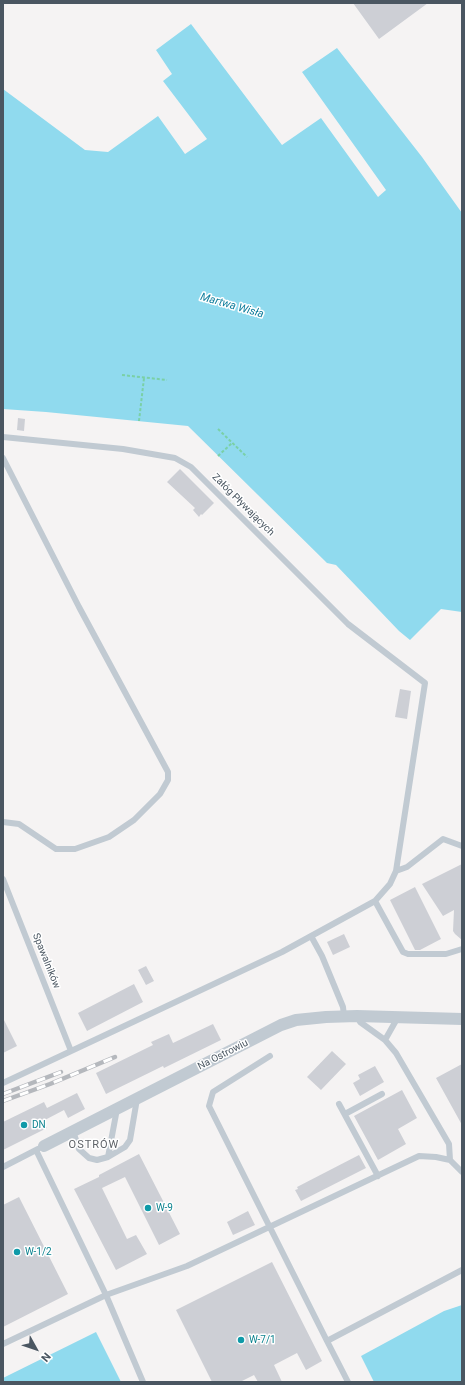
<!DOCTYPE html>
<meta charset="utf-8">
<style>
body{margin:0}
#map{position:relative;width:465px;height:1385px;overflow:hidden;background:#f5f3f3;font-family:Roboto,sans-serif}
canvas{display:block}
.frame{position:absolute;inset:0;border:4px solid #4a5661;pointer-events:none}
.north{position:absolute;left:16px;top:1329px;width:40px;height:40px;-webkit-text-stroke:3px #fff;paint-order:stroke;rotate:130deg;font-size:11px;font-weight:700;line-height:16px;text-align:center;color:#4a5661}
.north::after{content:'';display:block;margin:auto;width:14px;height:18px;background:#4a5661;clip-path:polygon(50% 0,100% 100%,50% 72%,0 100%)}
</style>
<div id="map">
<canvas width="465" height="1385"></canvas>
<div class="frame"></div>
<div class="north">N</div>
</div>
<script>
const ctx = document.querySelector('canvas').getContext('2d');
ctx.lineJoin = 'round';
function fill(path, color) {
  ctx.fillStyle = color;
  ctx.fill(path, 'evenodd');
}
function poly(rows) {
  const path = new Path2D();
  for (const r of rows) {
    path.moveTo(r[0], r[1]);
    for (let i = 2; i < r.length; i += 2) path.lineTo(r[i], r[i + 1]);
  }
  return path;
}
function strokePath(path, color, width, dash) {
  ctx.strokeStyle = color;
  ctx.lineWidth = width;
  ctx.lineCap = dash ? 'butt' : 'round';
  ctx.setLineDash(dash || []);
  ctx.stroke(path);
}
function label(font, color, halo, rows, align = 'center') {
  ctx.font = font + ' Roboto,sans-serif';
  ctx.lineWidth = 3;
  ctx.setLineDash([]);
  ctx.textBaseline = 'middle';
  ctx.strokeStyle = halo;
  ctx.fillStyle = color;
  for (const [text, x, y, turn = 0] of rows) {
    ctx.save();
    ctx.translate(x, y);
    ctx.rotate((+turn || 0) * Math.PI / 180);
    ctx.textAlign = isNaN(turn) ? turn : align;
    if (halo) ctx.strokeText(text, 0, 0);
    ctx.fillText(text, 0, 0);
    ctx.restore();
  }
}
fill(poly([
 [191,24,282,145,321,118,378,197,386,190,302,72,337,48,422,157,462,213,462,612,441,609,410,640,399,631,336,565,327,563,188,426,46,412,3,409,3,89,85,150,108,152,158,116,185,154,207,139,163,81,172,74,156,50],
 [462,1305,462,1382,374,1382,361,1356,444,1311],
 [96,1332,121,1382,3,1382,3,1378]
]), '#90daee');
fill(poly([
 [353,3,428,3,379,39],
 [18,418,25,419,24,431,17,430],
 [180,469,214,503,202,515,201,514,199,517,193,510,195,508,167,482],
 [400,689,411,691,407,719,395,717],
 [462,864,462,940,455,934,453,931,454,910,443,916,422,884],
 [415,887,441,939,420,950,415,950,390,900],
 [344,934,350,947,333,955,327,942],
 [146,966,154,981,146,985,138,970],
 [134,984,143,1002,87,1031,78,1013],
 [3,1018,17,1046,3,1053],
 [213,1024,221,1040,164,1068,163,1066,106,1094,96,1073,153,1045,151,1042,169,1034,173,1043],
 [332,1051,346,1064,321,1090,307,1077],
 [462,1064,462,1125,436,1078],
 [375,1066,384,1082,360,1096,353,1083,360,1079,358,1075],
 [402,1090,417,1118,398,1129,406,1144,378,1160,354,1116],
 [77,1093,85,1109,68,1118,64,1110,43,1121,47,1128,3,1150,3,1122,44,1102,47,1108],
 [139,1154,180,1234,159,1245,125,1177,102,1188,127,1239,136,1235,147,1254,116,1270,74,1189,99,1177,99,1175],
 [359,1155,366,1168,301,1201,295,1190,298,1189,297,1187],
 [19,1197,68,1294,3,1327,3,1205],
 [248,1211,255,1225,233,1235,227,1222],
 [272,1262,322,1361,306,1370,297,1353,274,1365,282,1382,258,1382,254,1375,240,1382,212,1382,176,1310]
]), '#cdcfd5');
strokePath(poly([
 [122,375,167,380],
 [139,421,144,378],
 [218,429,247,457],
 [218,456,232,443]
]), '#7ad0a6', 2, [3, 2]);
strokePath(poly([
 [3,437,123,449,175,458,191,467,348,624,425,683,396,871,390,884,375,901,282,952,3,1083],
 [3,458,79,607,168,772,168,780,160,794,134,820,109,837,75,849,56,849,19,824,3,822],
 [396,871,407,867,443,839,462,846],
 [3,879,71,1051],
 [375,901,403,952,408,954,446,954,462,949],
 [311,936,322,956,343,1007,344,1016],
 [357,1016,360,1022,385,1040,396,1053,449,1144,450,1160],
 [385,1040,398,1017],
 [270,1056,213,1092,209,1106,327,1341],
 [339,1104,378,1176],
 [345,1114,382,1094],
 [73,1131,79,1149,89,1158,97,1160,108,1157,125,1147,130,1140,137,1099],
 [36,1150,106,1295,143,1382],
 [108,1157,117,1109],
 [3,1167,38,1149],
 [3,1344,106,1295,187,1266,419,1156,436,1157,450,1160,462,1172],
 [348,1382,327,1341,462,1270]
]), '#c1cad2', 6);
strokePath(poly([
 [44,1146,281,1025,296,1020,326,1017,357,1016,462,1019]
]), '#c1cad2', 12);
const rail = poly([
 [3,1094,61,1072],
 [3,1101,50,1084,115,1057]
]);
strokePath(rail, '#b5b8bd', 4.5);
strokePath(rail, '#fff', 3, [9]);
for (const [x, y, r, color] of [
 [24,1125,4,"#0f9aa8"],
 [148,1208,4,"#0f9aa8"],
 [17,1252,4,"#0f9aa8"],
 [241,1340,4,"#0f9aa8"]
]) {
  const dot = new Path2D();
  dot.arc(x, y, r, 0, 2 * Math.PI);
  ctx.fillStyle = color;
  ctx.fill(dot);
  strokePath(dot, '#fff', 1.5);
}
label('10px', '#4a5661', '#fff', [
 ["Załóg Pływających",243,505,45],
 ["Spawalników",46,961,68],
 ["Na Ostrowiu",223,1055,-27]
]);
label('10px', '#0d838f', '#fff', [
 ["DN",32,1125],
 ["W-9",156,1208],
 ["W-1/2",25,1252],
 ["W-7/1",249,1340]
], 'left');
label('italic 11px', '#0c7c9b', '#fff', [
 ["Martwa Wisła",232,306,16]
]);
ctx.letterSpacing = '1px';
label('11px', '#5f6368', '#fff', [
 ["OSTRÓW",94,1145]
]);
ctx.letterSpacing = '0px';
</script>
